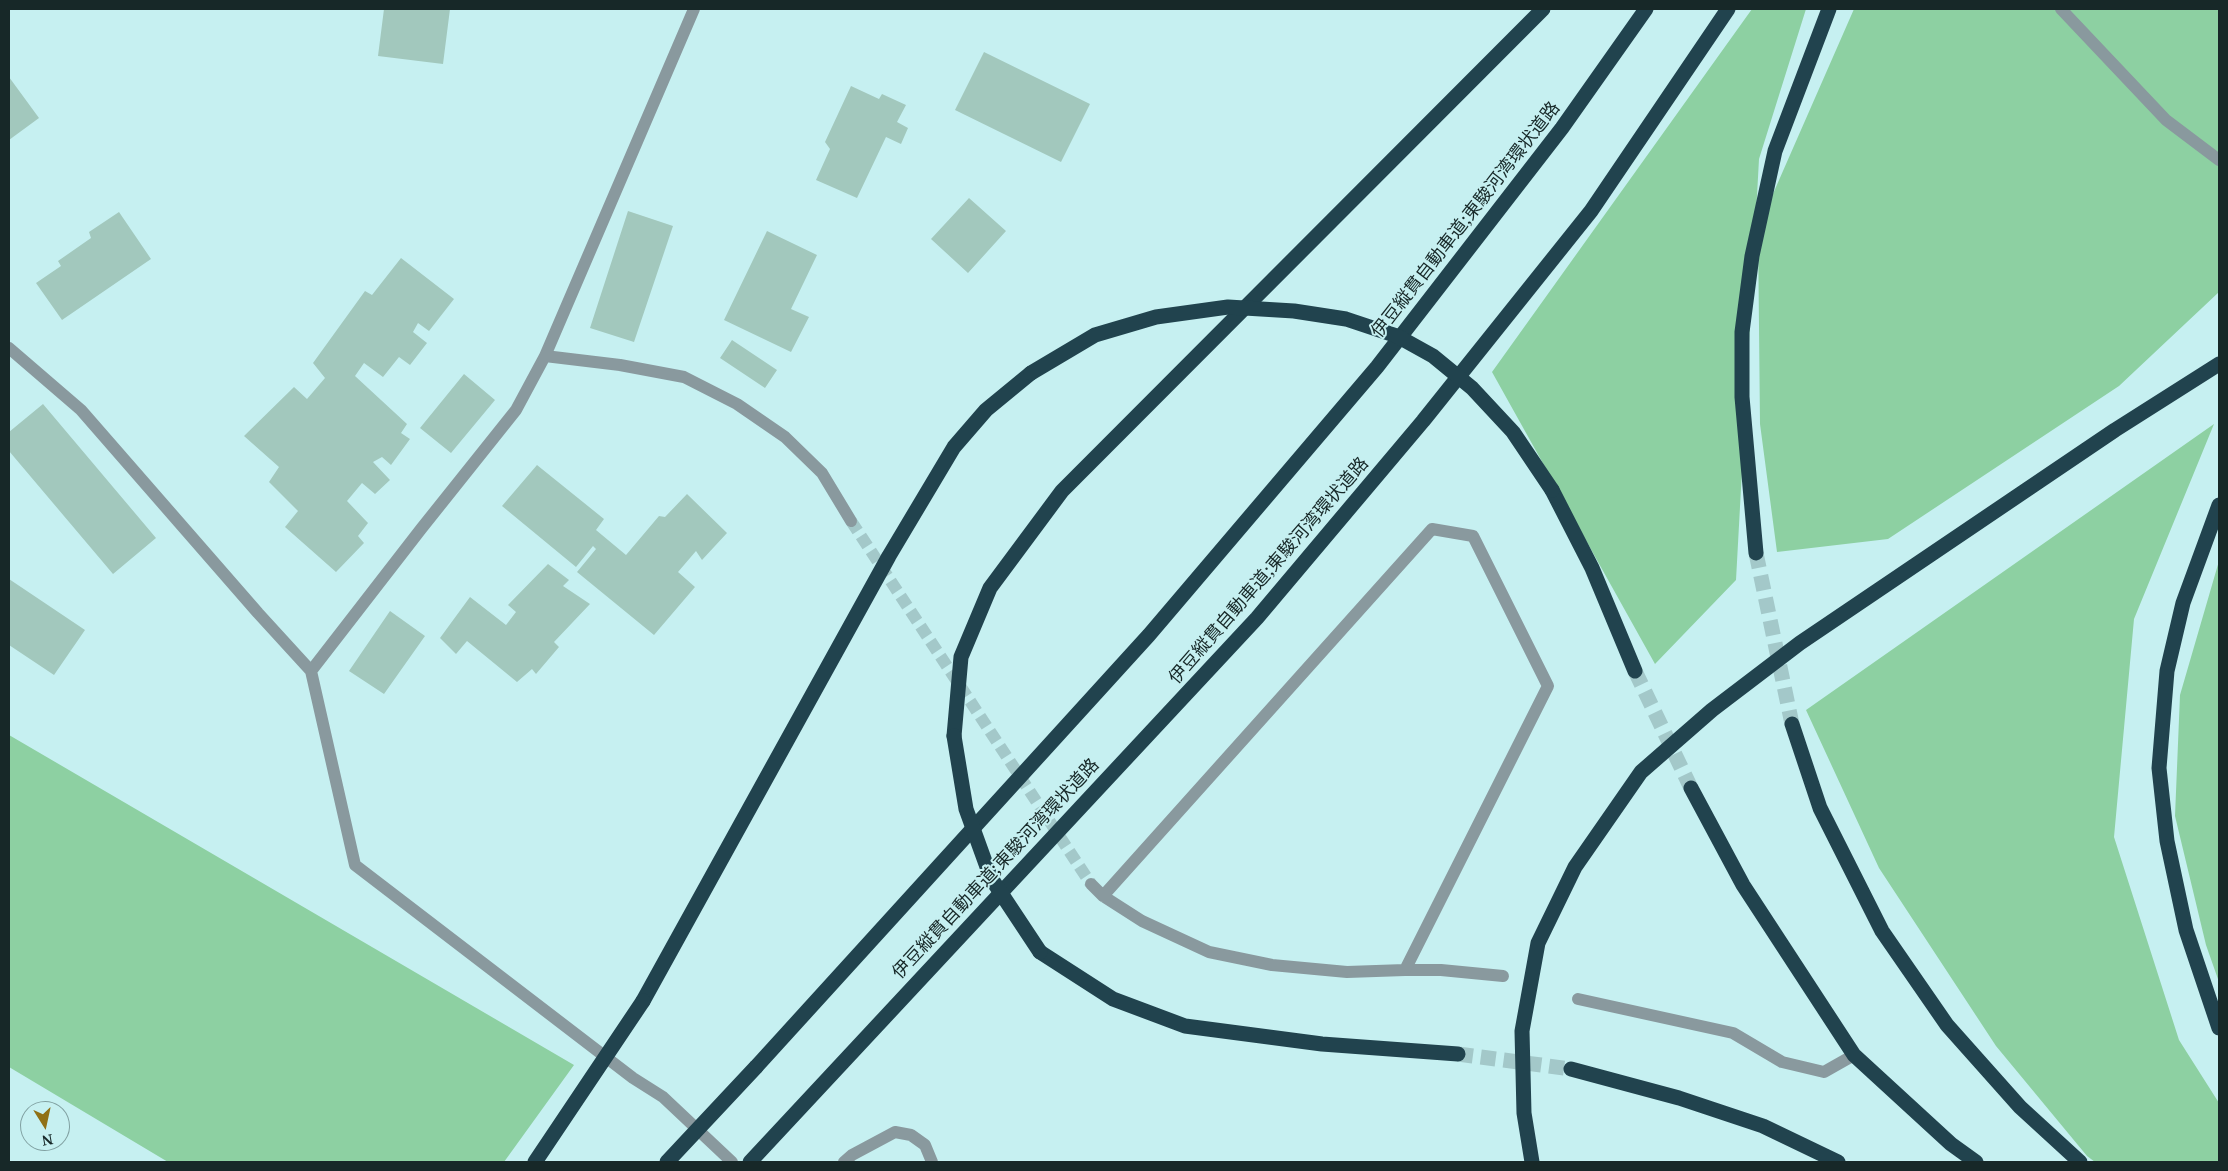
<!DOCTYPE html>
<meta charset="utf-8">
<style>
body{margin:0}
#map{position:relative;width:2228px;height:1171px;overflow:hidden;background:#c6f0f1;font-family:"Noto Serif",serif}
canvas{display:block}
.frame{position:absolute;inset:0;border:10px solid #172828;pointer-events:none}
.north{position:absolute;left:20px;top:1101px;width:50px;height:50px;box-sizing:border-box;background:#c6f0f1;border:1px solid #80a0a1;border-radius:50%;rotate:170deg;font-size:14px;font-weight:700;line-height:20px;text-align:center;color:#172828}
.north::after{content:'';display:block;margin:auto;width:18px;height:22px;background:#907116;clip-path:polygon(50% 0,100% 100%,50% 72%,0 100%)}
</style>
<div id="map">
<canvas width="2228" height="1171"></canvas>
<div class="frame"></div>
<div class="north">N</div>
</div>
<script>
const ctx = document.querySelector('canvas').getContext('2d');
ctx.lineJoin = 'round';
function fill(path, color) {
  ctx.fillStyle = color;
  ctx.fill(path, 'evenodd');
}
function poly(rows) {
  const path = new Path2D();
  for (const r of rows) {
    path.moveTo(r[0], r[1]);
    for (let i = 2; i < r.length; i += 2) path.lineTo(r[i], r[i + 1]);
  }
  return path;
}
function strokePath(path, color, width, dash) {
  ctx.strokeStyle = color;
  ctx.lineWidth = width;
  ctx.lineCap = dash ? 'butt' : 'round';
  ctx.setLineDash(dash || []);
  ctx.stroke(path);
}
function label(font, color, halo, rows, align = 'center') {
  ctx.font = font + ' "Noto Serif","Noto Sans JP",serif';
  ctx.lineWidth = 4;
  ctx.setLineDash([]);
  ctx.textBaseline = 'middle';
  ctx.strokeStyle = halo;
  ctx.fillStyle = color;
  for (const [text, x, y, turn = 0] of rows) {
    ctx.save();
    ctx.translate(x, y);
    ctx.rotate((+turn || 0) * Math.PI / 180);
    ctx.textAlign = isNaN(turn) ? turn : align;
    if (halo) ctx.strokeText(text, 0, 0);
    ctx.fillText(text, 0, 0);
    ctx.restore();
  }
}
fill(poly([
 [1752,9,1806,9,1759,159,1736,580,1655,664,1492,372],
 [1854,9,2219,9,2219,292,2119,386,1888,539,1777,552,1760,424,1758,228],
 [2214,424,2134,619,2114,837,2179,1040,2219,1103,2219,1162,2095,1162,2087,1156,1996,1046,1879,868,1806,710],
 [2219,561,2219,982,2206,945,2175,816,2180,695],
 [9,735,574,1065,504,1162,168,1162,9,1067]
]), '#8dd0a2');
fill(poly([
 [384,9,450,9,443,64,378,56],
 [984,52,1090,104,1061,162,955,110],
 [9,77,39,118,9,140],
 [851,86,879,99,882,94,906,105,897,122,908,128,901,144,886,137,857,198,816,180,830,149,825,142],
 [969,198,1006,231,968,273,931,239],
 [628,211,673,226,634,342,590,328],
 [119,212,151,259,62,320,36,283,61,266,58,261,91,238,89,232],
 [767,231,817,255,791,309,809,317,791,352,724,320],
 [401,258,454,299,429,331,418,323,413,332,427,343,410,365,399,357,383,377,364,363,355,376,407,424,401,433,410,439,391,465,382,457,373,462,390,480,375,494,362,483,347,501,368,523,358,536,364,543,336,572,285,527,298,511,269,482,279,467,244,436,294,387,307,399,325,378,313,363,365,291,372,295],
 [732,340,777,370,765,388,720,358],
 [464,374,495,400,451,453,420,428],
 [43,404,156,538,113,574,9,451,9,432],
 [537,465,604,519,596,530,626,555,659,516,665,517,687,494,727,533,702,560,696,551,678,572,695,587,654,635,577,572,596,549,593,546,576,567,502,506],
 [548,564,569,580,563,586,590,604,554,642,559,647,536,674,532,669,517,682,467,641,456,654,440,638,470,597,506,625,516,612,508,605],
 [9,579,85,630,54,675,9,645],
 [390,611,425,636,384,694,349,671]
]), '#a2c8bd');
strokePath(poly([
 [851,521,1091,884]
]), '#a3c8c9', 12, [12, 6]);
strokePath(poly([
 [1756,553,1792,724],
 [1635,671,1691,788],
 [1458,1054,1571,1069]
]), '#a3c8c9', 15, [15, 8]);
strokePath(poly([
 [1405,970,1441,970,1503,976],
 [1578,999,1733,1033,1782,1062,1824,1072,1854,1055]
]), '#89999e', 12);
strokePath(poly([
 [9,348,81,410,258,613,311,671,355,865,633,1078,663,1097,732,1162],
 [545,356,620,365,684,377,737,404,785,437,822,473,851,521],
 [311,671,421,529,516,410,545,356,694,9],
 [1091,884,1103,896,1142,921,1209,952,1272,965,1347,972,1405,970,1548,686,1473,536,1432,529,1103,896],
 [844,1162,852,1155,895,1132,911,1135,925,1145,932,1162]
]), '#89999e', 12);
strokePath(poly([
 [2061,9,2166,120,2219,160]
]), '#89999e', 12);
strokePath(poly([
 [1552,490,1592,568,1635,671],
 [2219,505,2183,603,2167,671,2159,768,2167,841,2186,930,2219,1028],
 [1756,553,1742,397,1742,332,1752,256,1775,151,1829,9],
 [1792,724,1820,808,1882,931,1947,1025,2020,1107,2080,1162],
 [954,736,961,657,990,588,1062,491,1543,9],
 [1691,788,1743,885,1854,1055,1951,1144,1976,1162],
 [1040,952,1113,999,1185,1026,1322,1044,1458,1054],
 [643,1001,889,556,954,447,986,410,1031,373],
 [756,1067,1149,635,1377,367,1562,128,1646,9],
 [1571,1069,1679,1098,1763,1126,1838,1162],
 [750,1162,1257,618,1423,421,1591,211,1728,9],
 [1532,1162,1524,1113,1522,1031,1538,943,1575,867,1641,772,1712,710,1800,643,2115,430,2219,364]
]), '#21434e', 15);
strokePath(poly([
 [1031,373,1095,335,1156,317,1228,307,1294,311,1346,319,1397,336,1433,356,1472,388,1513,432,1552,490],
 [954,736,966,809,991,878,1040,952],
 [535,1162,643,1001],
 [667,1162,756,1067]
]), '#21434e', 15);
label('18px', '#172828', '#c6f0f1', [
 ["伊豆縦貫自動車道;東駿河湾環状道路",1466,220,-52],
 ["伊豆縦貫自動車道;東駿河湾環状道路",1269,571,-49],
 ["伊豆縦貫自動車道;東駿河湾環状道路",996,869,-47]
]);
</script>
